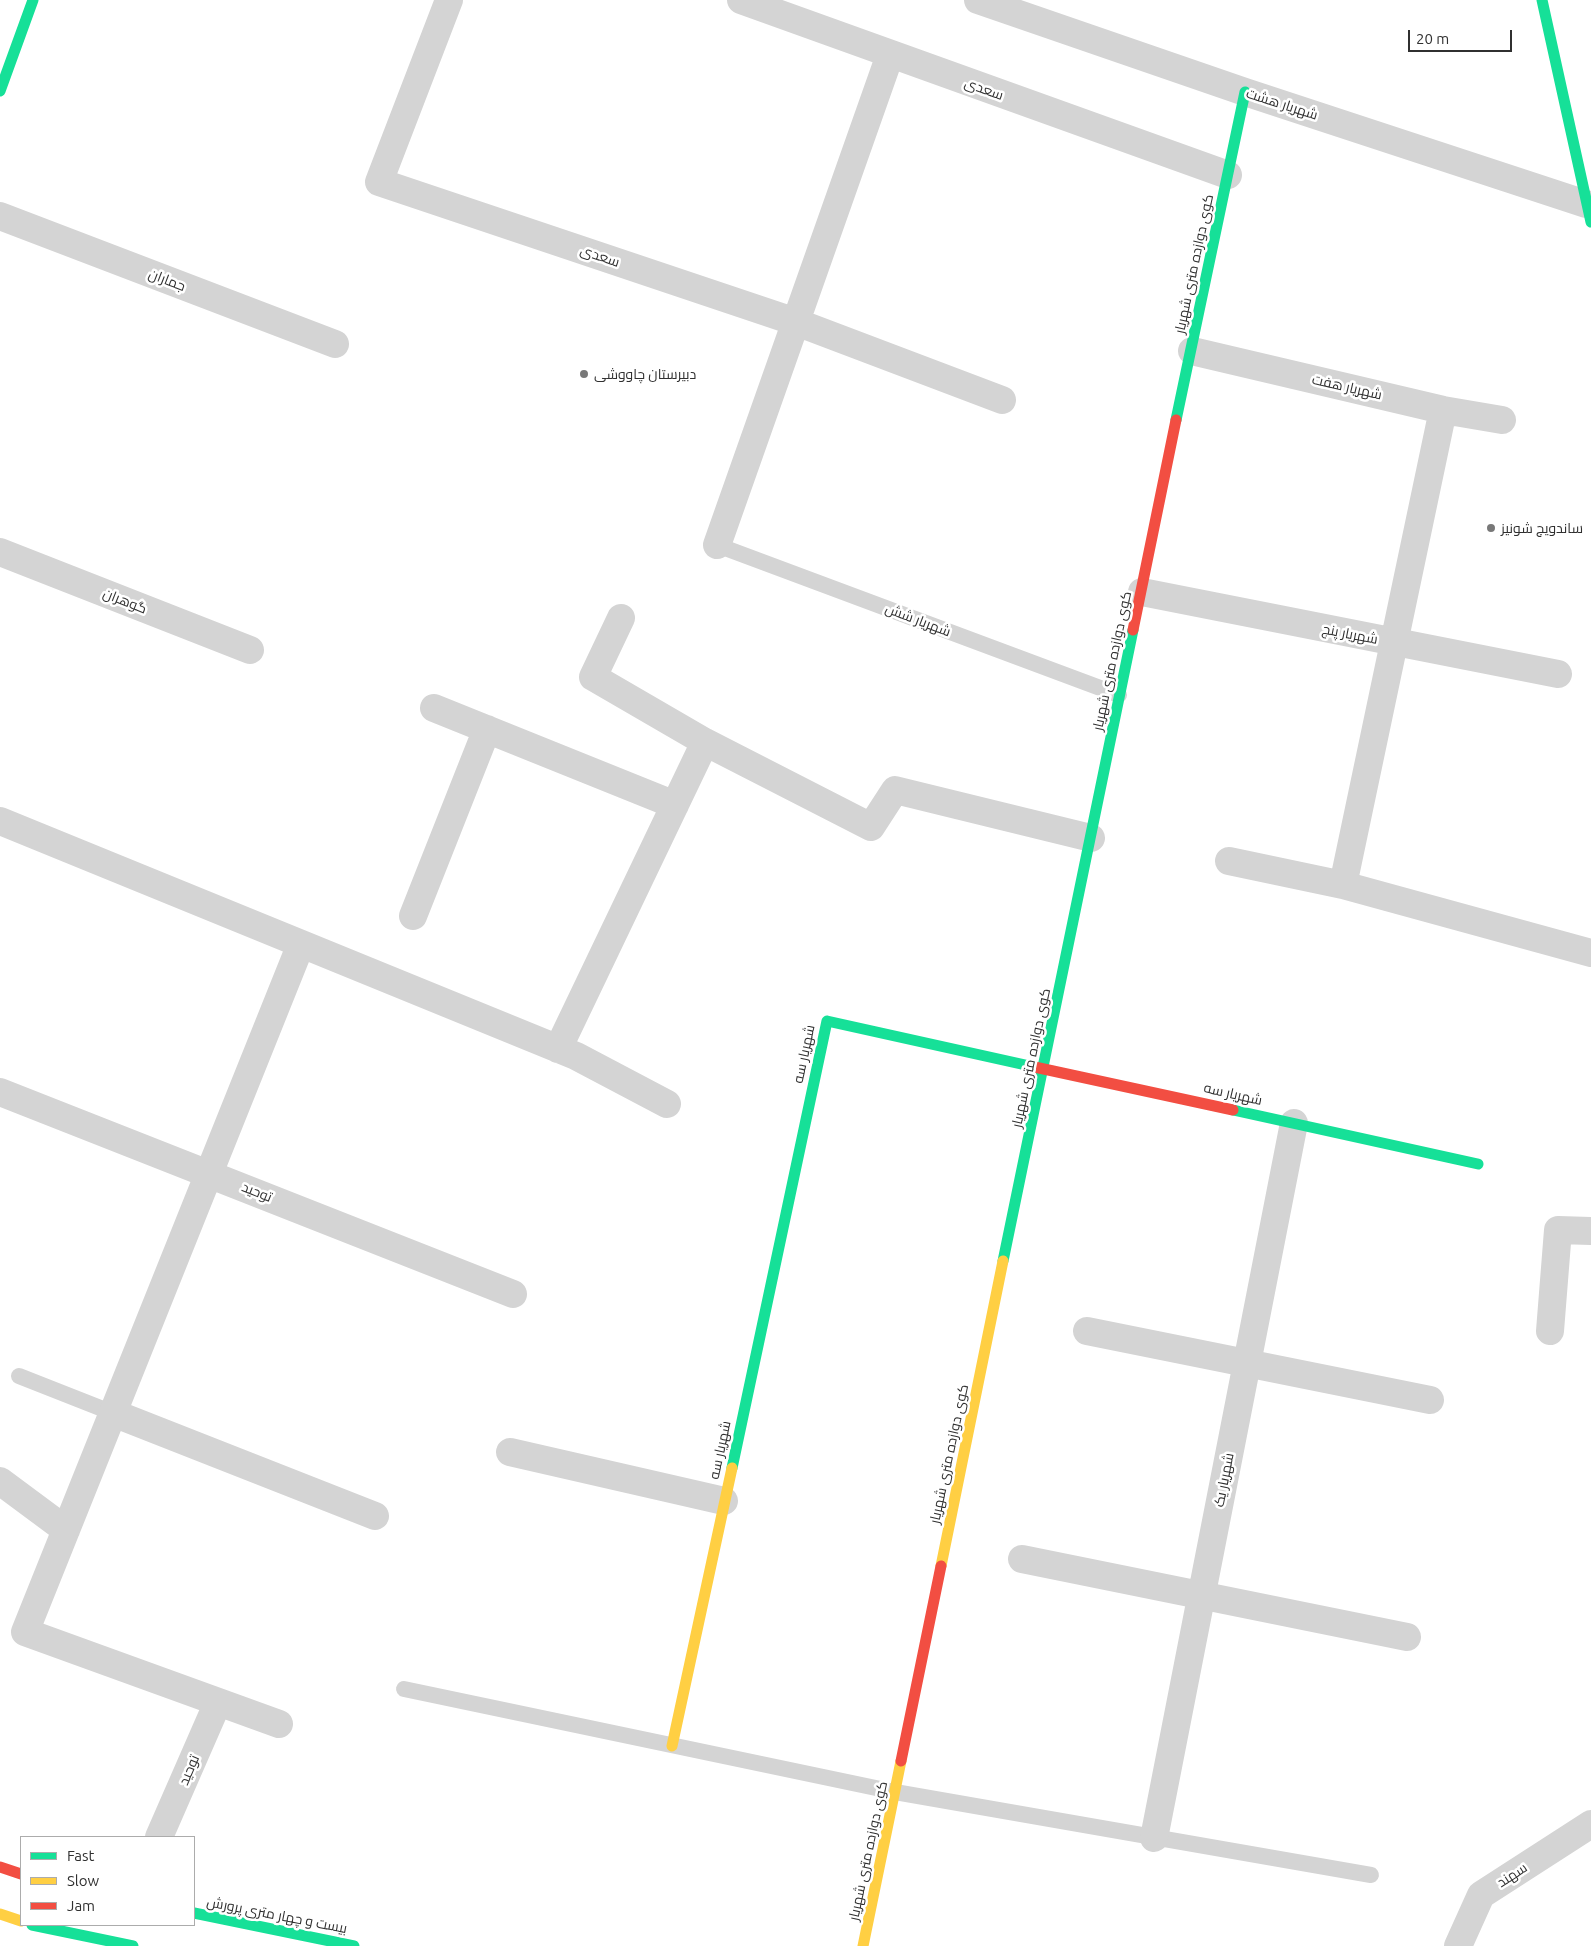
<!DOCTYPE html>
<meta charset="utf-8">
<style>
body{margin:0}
#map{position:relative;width:1591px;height:1946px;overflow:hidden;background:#fff;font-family:Ubuntu,sans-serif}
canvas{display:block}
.legend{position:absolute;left:20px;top:1836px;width:175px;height:90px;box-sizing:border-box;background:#fff;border:1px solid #acacac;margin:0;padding:6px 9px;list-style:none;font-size:15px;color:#303030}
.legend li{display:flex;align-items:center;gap:10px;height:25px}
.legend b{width:25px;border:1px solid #acacac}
.scale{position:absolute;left:1408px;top:30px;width:104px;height:22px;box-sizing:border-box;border:2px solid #303030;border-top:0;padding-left:6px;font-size:15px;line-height:18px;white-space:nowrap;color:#303030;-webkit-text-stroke:4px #fff;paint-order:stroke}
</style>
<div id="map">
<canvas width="1591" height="1946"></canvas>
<ul class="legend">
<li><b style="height:6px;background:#16e098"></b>Fast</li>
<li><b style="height:6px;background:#ffcf43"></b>Slow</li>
<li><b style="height:6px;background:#f24e42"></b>Jam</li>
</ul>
<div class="scale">20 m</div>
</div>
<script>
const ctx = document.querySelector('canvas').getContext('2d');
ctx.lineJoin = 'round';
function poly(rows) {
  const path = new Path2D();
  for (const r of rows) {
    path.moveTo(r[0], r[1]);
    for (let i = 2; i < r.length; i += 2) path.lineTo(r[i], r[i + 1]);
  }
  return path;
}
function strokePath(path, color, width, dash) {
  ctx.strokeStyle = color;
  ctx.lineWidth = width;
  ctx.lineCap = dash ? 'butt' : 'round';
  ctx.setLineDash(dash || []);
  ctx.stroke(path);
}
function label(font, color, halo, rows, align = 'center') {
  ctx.font = font + ' Ubuntu,Cairo,sans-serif';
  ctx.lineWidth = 5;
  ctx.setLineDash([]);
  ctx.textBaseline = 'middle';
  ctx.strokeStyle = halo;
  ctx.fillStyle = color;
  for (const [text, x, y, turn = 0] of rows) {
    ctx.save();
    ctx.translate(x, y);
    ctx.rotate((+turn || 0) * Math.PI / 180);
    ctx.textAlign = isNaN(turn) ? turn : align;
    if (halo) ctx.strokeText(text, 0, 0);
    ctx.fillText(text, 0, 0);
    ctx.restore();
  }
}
strokePath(poly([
 [717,545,1119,695],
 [19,1376,113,1413],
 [404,1689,895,1792,1371,1875]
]), '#d4d4d4', 16);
strokePath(poly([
 [449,0,379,182,796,322,1002,400],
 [741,0,1228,175],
 [978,0,1245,92,1586,204],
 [0,216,335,344],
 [1192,351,1443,410,1502,420],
 [717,545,890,55],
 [0,552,250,650],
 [1142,592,1558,674],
 [621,618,593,677,705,742,871,827,895,790,1091,838],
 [434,708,675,805],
 [0,821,576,1056,667,1104],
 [1229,861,1343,885,1591,953],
 [1343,885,1443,410],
 [413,916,487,729],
 [558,1049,705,742],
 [0,1092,513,1294],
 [1087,1331,1430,1400],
 [1550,1331,1558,1230,1591,1231],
 [113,1413,375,1516],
 [510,1452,724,1501],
 [0,1481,66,1530],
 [1022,1559,1407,1637],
 [279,1724,25,1632,301,944],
 [159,1837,218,1702],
 [1154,1838,1294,1123],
 [1458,1946,1481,1895,1591,1824]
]), '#d4d4d4', 28);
strokePath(poly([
 [1542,0,1591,222],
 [0,91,33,0],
 [1176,420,1245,92],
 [1233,1110,1478,1164],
 [1003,1261,1133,630],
 [732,1468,827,1021,1030,1066],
 [194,1913,354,1946],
 [32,1925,133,1946]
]), '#16e098', 11);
strokePath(poly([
 [941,1566,1003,1261],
 [672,1746,732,1468],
 [0,1914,21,1921],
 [863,1946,901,1761]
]), '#ffcf43', 11);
strokePath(poly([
 [1133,630,1176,420],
 [1030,1066,1233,1110],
 [901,1761,941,1566],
 [0,1867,21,1874]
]), '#f24e42', 11);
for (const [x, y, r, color] of [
 [584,374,5,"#787878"],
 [1491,528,5,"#787878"]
]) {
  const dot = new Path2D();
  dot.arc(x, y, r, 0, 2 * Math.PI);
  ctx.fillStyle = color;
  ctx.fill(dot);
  strokePath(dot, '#fff', 2);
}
label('14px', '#303030', '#fff', [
 ["سعدی",984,89,20],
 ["شهریار هشت",1282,104,18],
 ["سعدی",600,256,19],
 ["کوی دوازده متری شهریار",1194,264,-78],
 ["جماران",167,280,21],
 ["شهریار هفت",1347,387,13],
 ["گوهران",125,601,22],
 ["شهریار شش",918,620,21],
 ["شهریار پنج",1350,634,11],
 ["کوی دوازده متری شهریار",1112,661,-78],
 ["شهریار سه",804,1054,-78],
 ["کوی دوازده متری شهریار",1031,1058,-78],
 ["شهریار سه",1233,1094,13],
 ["توحید",257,1192,22],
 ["شهریار سه",720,1450,-78],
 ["کوی دوازده متری شهریار",949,1454,-78],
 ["شهریار یک",1224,1480,-79],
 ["توحید",189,1770,-67],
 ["کوی دوازده متری شهریار",868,1851,-78],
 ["سهند",1512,1875,-33],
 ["بیست و چهار متری پرورش",277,1915,11]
]);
label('14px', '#303030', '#fff', [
 ["دبیرستان چاووشی",594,374],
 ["ساندویچ شونیز",1501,528]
], 'left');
</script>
